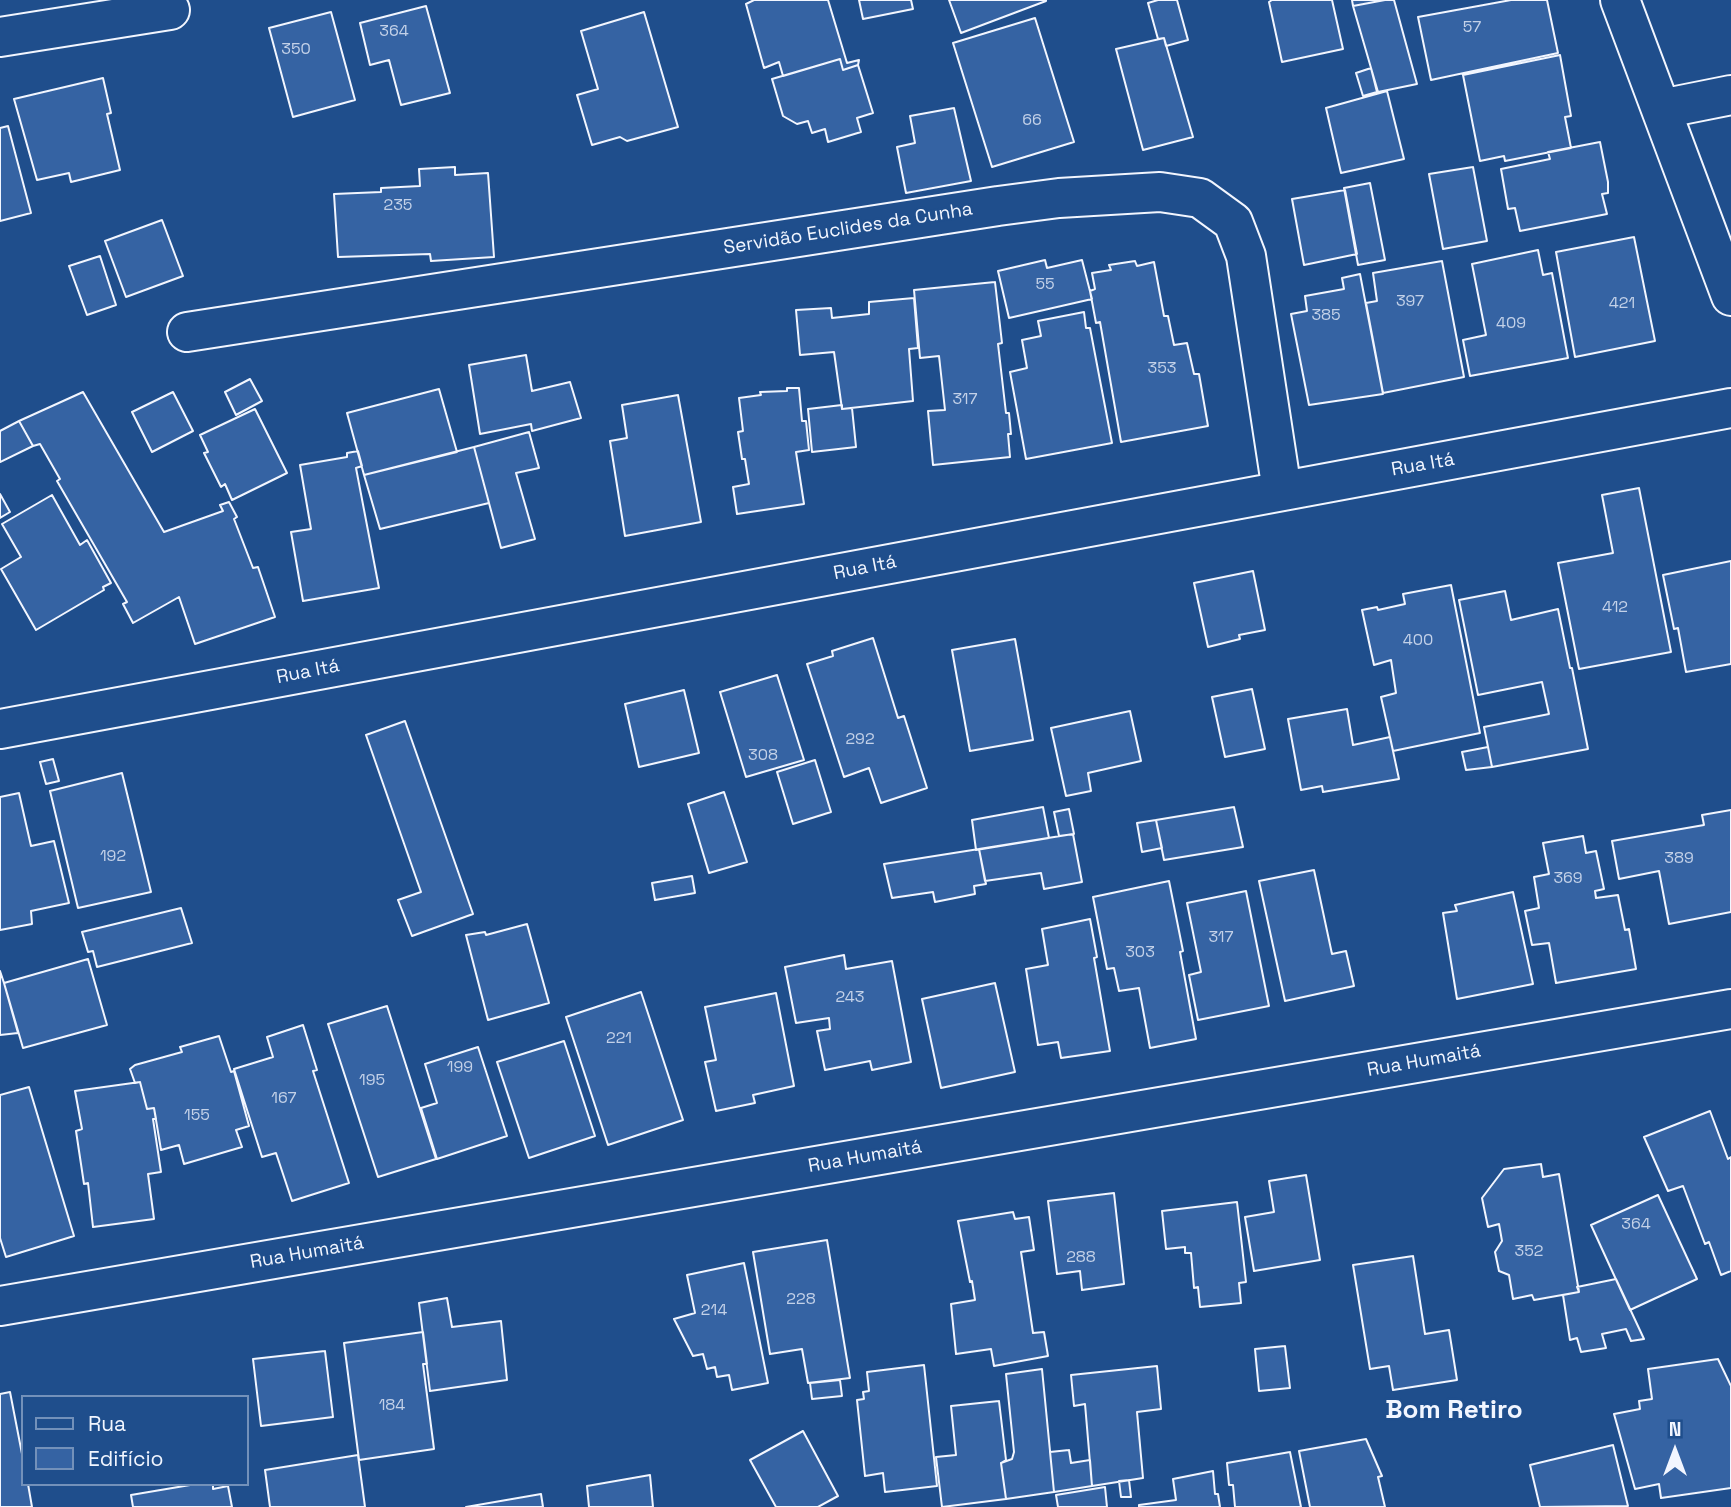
<!DOCTYPE html>
<meta charset="utf-8">
<style>
body{margin:0}
#map{position:relative;width:1731px;height:1507px;overflow:hidden;background:#1f4e8c;font-family:"Space Grotesk",sans-serif}
canvas{display:block}
.legend{position:absolute;left:21px;top:1395px;width:228px;height:91px;box-sizing:border-box;background:#1f4e8c;border:2px solid #7391ba;margin:0;padding:9px 12px;list-style:none;font-size:21px;color:#f2f6ff}
.legend li{display:flex;align-items:center;gap:14px;height:35px}
.legend b{width:35px;border:2px solid #7391ba}
.north{position:absolute;left:1640px;top:1416px;width:70px;height:70px;-webkit-text-stroke:5px #1f4e8c;paint-order:stroke;rotate:0deg;font-size:19px;font-weight:700;line-height:28px;text-align:center;color:#f2f6ff}
.north::after{content:'';display:block;margin:auto;width:24px;height:32px;background:#f2f6ff;clip-path:polygon(50% 0,100% 100%,50% 72%,0 100%)}
</style>
<div id="map">
<canvas width="1731" height="1507"></canvas>
<ul class="legend">
<li><b style="height:9px;background:#1f4e8c"></b>Rua</li>
<li><b style="height:19px;background:#3563a3"></b>Edifício</li>
</ul>
<div class="north">N</div>
</div>
<script>
const ctx = document.querySelector('canvas').getContext('2d');
ctx.lineJoin = 'round';
function fill(path, color) {
  ctx.fillStyle = color;
  ctx.fill(path, 'evenodd');
}
function poly(rows) {
  const path = new Path2D();
  for (const r of rows) {
    path.moveTo(r[0], r[1]);
    for (let i = 2; i < r.length; i += 2) path.lineTo(r[i], r[i + 1]);
  }
  return path;
}
function strokePath(path, color, width, dash) {
  ctx.strokeStyle = color;
  ctx.lineWidth = width;
  ctx.lineCap = dash ? 'butt' : 'round';
  ctx.setLineDash(dash || []);
  ctx.stroke(path);
}
function label(font, color, halo, rows, align = 'center') {
  ctx.font = font + ' "Space Grotesk",sans-serif';
  ctx.lineWidth = 5;
  ctx.setLineDash([]);
  ctx.textBaseline = 'middle';
  ctx.strokeStyle = halo;
  ctx.fillStyle = color;
  for (const [text, x, y, turn = 0] of rows) {
    ctx.save();
    ctx.translate(x, y);
    ctx.rotate((+turn || 0) * Math.PI / 180);
    ctx.textAlign = isNaN(turn) ? turn : align;
    if (halo) ctx.strokeText(text, 0, 0);
    ctx.fillText(text, 0, 0);
    ctx.restore();
  }
}
const building = poly([
 [754,0,828,0,847,63,859,60,858,65,843,70,840,59,783,76,779,62,764,68,746,4,754,0],
 [859,0,911,0,913,9,863,19,859,0],
 [949,0,1046,0,1046,1,961,33,949,0],
 [1158,0,1177,0,1188,40,1166,46,1164,38,1158,39,1148,3,1158,0],
 [1332,0,1343,49,1282,62,1269,2,1272,0,1332,0],
 [1352,0,1385,0,1353,6,1352,0],
 [1385,0,1394,0,1417,84,1378,92,1353,6,1385,0],
 [1511,0,1547,0,1558,53,1431,80,1418,17,1511,0],
 [426,6,450,93,401,105,389,60,370,65,360,23,426,6],
 [331,12,355,100,293,117,269,28,331,12],
 [644,12,678,127,627,141,620,137,592,145,577,95,598,89,581,31,644,12],
 [1035,18,1074,142,992,167,953,43,1035,18],
 [1164,38,1193,137,1143,150,1116,49,1164,38],
 [1560,55,1571,116,1565,117,1571,148,1505,161,1504,156,1480,161,1463,75,1560,55],
 [840,59,843,70,858,65,873,113,857,118,861,132,828,142,825,129,812,133,808,121,797,124,783,116,772,79,840,59],
 [1371,68,1377,92,1363,96,1356,73,1371,68],
 [103,78,111,113,107,114,120,170,71,182,69,173,37,180,14,99,103,78],
 [1387,91,1404,159,1341,173,1326,108,1387,91],
 [954,108,971,181,906,193,897,147,915,143,910,116,954,108],
 [8,126,31,213,0,221,0,128,8,126],
 [1600,142,1608,182,1608,193,1602,194,1607,214,1520,231,1515,208,1508,209,1501,169,1550,159,1548,152,1600,142],
 [455,167,455,175,488,173,494,257,431,261,430,254,338,257,334,194,381,192,381,188,420,186,419,169,455,167],
 [1473,167,1487,241,1443,249,1429,174,1473,167],
 [1370,183,1385,260,1358,265,1344,188,1370,183],
 [1345,190,1357,254,1304,265,1292,199,1345,190],
 [162,220,183,276,126,297,105,241,162,220],
 [1634,237,1655,341,1575,357,1556,252,1634,237],
 [1538,250,1543,275,1552,273,1568,358,1470,376,1463,340,1486,335,1472,264,1538,250],
 [100,256,116,305,87,315,69,266,100,256],
 [1045,260,1047,268,1082,260,1092,299,1009,318,998,271,1045,260],
 [1135,261,1137,266,1154,262,1164,316,1168,316,1174,345,1187,343,1194,374,1199,374,1208,426,1121,442,1100,322,1096,323,1090,291,1095,289,1092,273,1111,270,1109,265,1135,261],
 [1442,261,1464,377,1383,393,1366,303,1377,301,1373,273,1442,261],
 [1360,274,1383,394,1309,405,1291,314,1307,311,1305,296,1344,289,1342,278,1360,274],
 [995,282,1002,343,998,344,1006,413,1009,413,1011,434,1008,434,1010,457,933,465,928,411,945,410,939,356,920,358,914,290,995,282],
 [914,298,918,348,909,349,913,401,842,409,834,352,800,355,796,310,831,308,832,318,869,314,869,302,914,298],
 [1084,312,1086,328,1090,328,1112,443,1026,459,1010,372,1027,368,1022,340,1041,336,1038,321,1084,312],
 [526,355,532,391,570,382,581,418,532,431,531,424,480,434,469,365,526,355],
 [250,379,262,401,236,415,225,392,250,379],
 [787,388,799,388,802,421,806,421,809,450,796,452,804,504,737,514,733,487,749,484,745,459,742,459,738,432,743,431,739,398,761,395,760,392,787,391,787,388],
 [439,389,457,452,364,475,347,413,439,389],
 [83,392,164,532,223,511,220,505,229,502,237,517,234,519,253,568,258,567,275,617,195,644,179,597,133,623,123,604,127,602,57,481,60,479,40,444,33,446,19,421,83,392],
 [173,392,193,431,152,452,132,412,173,392],
 [678,395,701,522,625,536,610,441,627,438,622,405,678,395],
 [842,405,842,409,852,408,856,447,812,452,808,409,842,405],
 [255,409,287,473,232,500,225,484,221,487,204,453,208,452,200,435,255,409],
 [19,421,33,446,0,462,0,431,19,421],
 [529,432,539,468,516,473,535,539,501,548,474,447,529,432],
 [474,447,489,503,380,529,364,475,474,447],
 [358,451,362,466,356,468,379,588,303,601,291,532,311,529,300,465,347,457,347,453,358,451],
 [1639,488,1671,652,1579,669,1558,563,1613,553,1602,495,1639,488],
 [0,494,10,512,0,518,0,494],
 [52,495,80,545,87,540,111,583,103,587,104,590,36,630,1,569,21,557,2,524,52,495],
 [1731,561,1731,664,1686,672,1678,628,1674,629,1663,575,1731,561],
 [1253,571,1265,630,1239,635,1240,639,1208,647,1194,583,1253,571],
 [1451,585,1480,733,1393,751,1381,697,1396,693,1391,660,1374,665,1362,610,1377,607,1378,610,1405,604,1403,594,1451,585],
 [1505,591,1511,620,1558,609,1570,668,1572,668,1588,749,1492,767,1484,727,1549,714,1542,682,1478,695,1459,600,1505,591],
 [873,638,898,718,904,716,927,788,881,803,869,768,844,777,807,664,833,656,832,651,873,638],
 [1015,639,1033,740,970,751,952,650,1015,639],
 [777,675,804,760,746,777,720,692,777,675],
 [1252,689,1265,749,1225,757,1212,697,1252,689],
 [684,690,699,753,639,767,625,704,684,690],
 [1347,709,1353,745,1390,737,1399,779,1323,792,1322,786,1301,790,1288,719,1347,709],
 [1130,711,1141,761,1088,773,1091,791,1066,796,1051,728,1130,711],
 [405,721,473,914,412,936,398,900,421,892,366,735,405,721],
 [1488,747,1492,767,1466,770,1462,752,1488,747],
 [53,759,59,781,46,784,40,762,53,759],
 [815,760,831,812,793,824,777,772,815,760],
 [122,773,151,892,78,908,50,791,122,773],
 [724,792,747,862,709,873,688,804,724,792],
 [19,793,31,846,54,841,69,903,31,911,32,924,0,930,0,797,19,793],
 [1043,807,1049,838,976,850,972,820,1043,807],
 [1234,807,1243,847,1164,860,1156,820,1234,807],
 [1069,809,1074,834,1059,836,1054,812,1069,809],
 [1731,810,1731,912,1669,924,1659,871,1619,879,1612,841,1704,825,1702,815,1731,810],
 [1156,820,1162,848,1142,852,1137,823,1156,820],
 [1073,834,1082,882,1044,889,1041,873,985,881,979,849,1073,834],
 [1583,836,1586,853,1596,851,1604,889,1595,891,1596,898,1618,895,1625,930,1629,929,1636,969,1556,983,1549,943,1532,945,1525,911,1539,908,1534,877,1549,874,1543,843,1583,836],
 [979,849,986,884,974,886,975,894,935,902,933,892,892,898,884,864,979,849],
 [1314,870,1332,954,1346,951,1354,986,1285,1001,1259,881,1314,870],
 [692,876,695,893,655,900,652,883,692,876],
 [1169,881,1183,951,1180,952,1196,1039,1150,1048,1139,988,1119,991,1114,968,1107,969,1093,897,1169,881],
 [1246,891,1269,1006,1198,1020,1189,975,1201,972,1187,903,1246,891],
 [1513,892,1533,984,1457,999,1443,913,1457,911,1455,905,1513,892],
 [181,908,192,943,97,967,93,951,88,952,82,932,181,908],
 [1090,919,1097,957,1094,958,1110,1051,1061,1058,1058,1042,1038,1045,1026,969,1048,965,1042,929,1090,919],
 [527,924,549,1003,488,1020,466,935,485,932,486,935,527,924],
 [844,955,846,969,892,961,911,1062,872,1070,870,1061,825,1070,817,1031,830,1029,829,1018,796,1023,785,967,844,955],
 [88,959,107,1025,23,1048,4,983,88,959],
 [0,971,4,983,18,1033,0,1035,0,971],
 [995,983,1015,1072,941,1088,922,999,995,983],
 [641,992,683,1120,608,1145,566,1017,641,992],
 [776,993,794,1086,753,1095,755,1103,716,1111,705,1062,716,1060,705,1007,776,993],
 [387,1006,436,1159,378,1177,328,1024,387,1006],
 [303,1025,317,1070,313,1071,349,1183,292,1201,276,1153,262,1157,234,1069,273,1057,267,1037,303,1025],
 [219,1036,231,1072,234,1071,249,1126,236,1130,242,1147,184,1164,179,1145,161,1150,154,1108,147,1109,140,1082,135,1083,130,1069,135,1065,182,1052,180,1047,219,1036],
 [564,1041,595,1136,529,1158,497,1062,564,1041],
 [478,1047,507,1136,437,1159,421,1108,437,1103,425,1064,478,1047],
 [140,1082,147,1109,154,1108,156,1119,153,1119,161,1172,148,1174,154,1219,93,1227,88,1183,84,1184,76,1131,82,1129,75,1091,140,1082],
 [29,1087,74,1236,6,1257,0,1238,0,1095,29,1087],
 [1710,1111,1728,1159,1731,1157,1731,1271,1721,1275,1709,1242,1705,1244,1683,1186,1668,1191,1644,1137,1710,1111],
 [1541,1164,1543,1177,1559,1174,1579,1292,1534,1300,1532,1295,1513,1299,1509,1275,1499,1271,1495,1252,1502,1241,1499,1224,1488,1227,1482,1198,1504,1169,1541,1164],
 [1306,1175,1320,1260,1254,1271,1245,1217,1274,1212,1269,1181,1306,1175],
 [1114,1193,1124,1284,1082,1290,1080,1271,1057,1274,1048,1201,1114,1193],
 [1658,1195,1697,1279,1630,1310,1591,1225,1658,1195],
 [1237,1202,1246,1282,1239,1283,1241,1303,1200,1307,1198,1287,1194,1288,1191,1253,1185,1253,1185,1247,1166,1249,1162,1211,1237,1202],
 [1013,1212,1015,1219,1029,1217,1034,1250,1021,1252,1033,1333,1044,1332,1048,1356,994,1366,991,1349,956,1354,951,1304,975,1300,972,1281,970,1282,958,1221,1013,1212],
 [827,1240,850,1378,808,1383,802,1349,770,1354,753,1252,827,1240],
 [1413,1256,1425,1334,1449,1330,1457,1380,1393,1390,1389,1366,1370,1369,1353,1265,1413,1256],
 [744,1263,768,1383,732,1390,729,1375,717,1377,715,1367,707,1369,703,1354,693,1356,674,1319,695,1313,687,1275,744,1263],
 [1616,1279,1644,1339,1631,1341,1626,1329,1602,1334,1606,1348,1581,1352,1577,1338,1570,1340,1563,1295,1579,1292,1577,1287,1616,1279],
 [447,1298,452,1327,501,1321,507,1380,430,1391,419,1303,447,1298],
 [423,1332,427,1364,423,1364,434,1449,359,1460,344,1343,423,1332],
 [1285,1346,1290,1388,1259,1391,1255,1349,1285,1346],
 [325,1351,333,1417,261,1426,253,1359,325,1351],
 [1718,1359,1731,1386,1731,1488,1661,1498,1659,1484,1635,1489,1614,1414,1640,1409,1639,1401,1652,1399,1648,1369,1718,1359],
 [924,1365,937,1486,885,1492,883,1473,865,1476,857,1400,864,1399,863,1392,869,1391,867,1372,924,1365],
 [1157,1366,1161,1409,1137,1412,1143,1478,1092,1486,1085,1404,1074,1406,1071,1375,1157,1366],
 [1042,1369,1054,1492,1006,1499,1001,1463,1012,1459,1014,1452,1006,1374,1042,1369],
 [840,1380,842,1396,812,1399,810,1383,840,1380],
 [10,1392,23,1459,23,1484,28,1484,32,1507,0,1507,0,1394,10,1392],
 [999,1401,1006,1460,1001,1463,1006,1499,942,1507,936,1457,956,1455,951,1406,999,1401],
 [803,1431,838,1496,818,1507,776,1507,750,1460,803,1431],
 [1366,1439,1382,1476,1378,1477,1385,1507,1310,1507,1299,1451,1366,1439],
 [1613,1445,1628,1506,1540,1507,1530,1465,1613,1445],
 [1069,1450,1071,1463,1090,1460,1092,1486,1054,1492,1050,1452,1069,1450],
 [1290,1452,1301,1507,1235,1507,1233,1485,1229,1485,1227,1463,1290,1452],
 [358,1455,365,1507,270,1507,265,1470,358,1455],
 [1213,1471,1215,1494,1218,1494,1220,1507,1139,1507,1139,1505,1176,1500,1173,1479,1213,1471],
 [650,1475,653,1507,589,1507,587,1486,650,1475],
 [1129,1480,1131,1497,1121,1497,1119,1481,1129,1480],
 [196,1484,213,1484,213,1489,228,1486,232,1507,133,1507,131,1495,196,1484],
 [1105,1487,1107,1507,1058,1507,1056,1495,1105,1487],
 [541,1494,543,1507,466,1507,541,1494]
]);
fill(building, '#3563a3');
strokePath(building, '#f2f6ff', 2);
const street = poly([
 [1620,0,1731,296],
 [0,37,170,10],
 [1661,109,1731,95],
 [187,332,998,206,1059,198,1160,192,1200,198,1233,222,1246,256,1282,491],
 [0,729,1731,408],
 [0,1306,1731,1009]
]);
strokePath(street, '#f2f6ff', 42);
strokePath(street, '#1f4e8c', 38);
label('16px', '#c3d1e8', null, [
 ["57",1472,28],
 ["364",394,32],
 ["350",296,50],
 ["66",1032,121],
 ["235",398,206],
 ["55",1045,285],
 ["397",1410,302],
 ["421",1622,304],
 ["385",1326,316],
 ["409",1511,324],
 ["353",1162,369],
 ["317",965,400],
 ["412",1615,608],
 ["400",1418,641],
 ["292",860,740],
 ["308",763,756],
 ["192",113,857],
 ["389",1679,859],
 ["369",1568,879],
 ["317",1221,938],
 ["303",1140,953],
 ["243",850,998],
 ["221",619,1039],
 ["199",460,1068],
 ["195",372,1081],
 ["167",284,1099],
 ["155",197,1116],
 ["364",1636,1225],
 ["352",1529,1252],
 ["288",1081,1258],
 ["228",801,1300],
 ["214",714,1311],
 ["184",392,1406]
]);
label('19px', '#f2f6ff', '#1f4e8c', [
 ["Servidão Euclides da Cunha",848,229,-9],
 ["Rua Itá",1423,465,-10],
 ["Rua Itá",865,568,-11],
 ["Rua Itá",308,672,-11],
 ["Rua Humaitá",1424,1061,-10],
 ["Rua Humaitá",865,1157,-10],
 ["Rua Humaitá",307,1253,-10]
]);
label('bold 26px', '#f2f6ff', '#1f4e8c', [
 ["Bom Retiro",1454,1411]
]);
</script>
